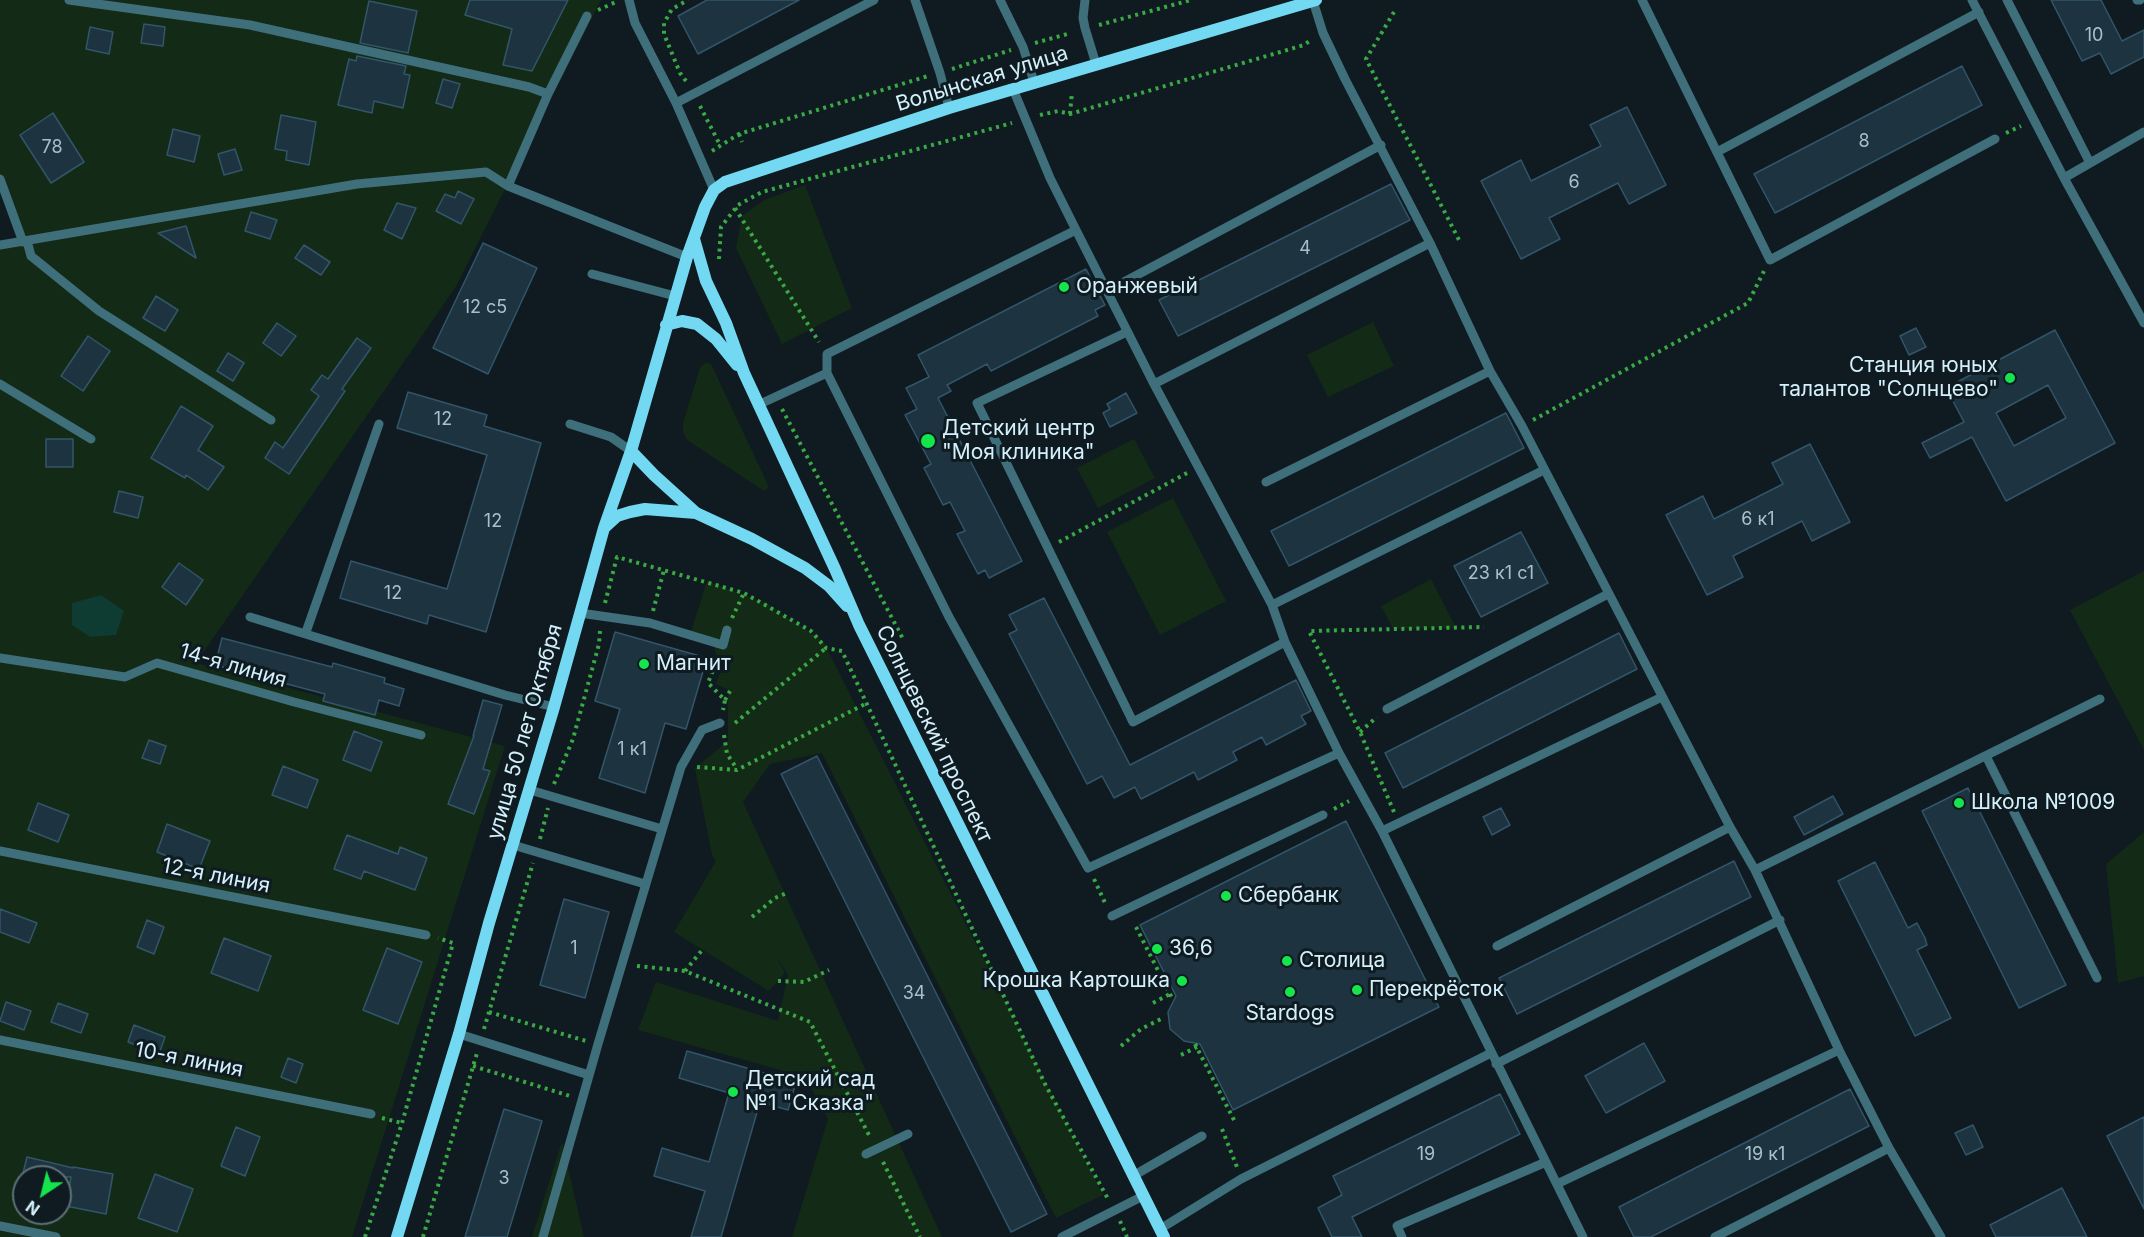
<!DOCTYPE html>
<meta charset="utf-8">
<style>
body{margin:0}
#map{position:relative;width:2144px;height:1237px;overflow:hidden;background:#0f1b21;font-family:Inter,sans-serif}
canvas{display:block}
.north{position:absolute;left:12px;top:1165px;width:60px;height:60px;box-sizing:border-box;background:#0f1b21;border:2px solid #5d7078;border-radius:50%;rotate:215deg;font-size:16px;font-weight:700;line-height:24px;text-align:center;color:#d3f0fb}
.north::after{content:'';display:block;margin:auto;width:21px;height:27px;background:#16e44d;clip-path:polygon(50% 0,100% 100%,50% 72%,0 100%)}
</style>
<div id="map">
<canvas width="2144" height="1237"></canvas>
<div class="north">N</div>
</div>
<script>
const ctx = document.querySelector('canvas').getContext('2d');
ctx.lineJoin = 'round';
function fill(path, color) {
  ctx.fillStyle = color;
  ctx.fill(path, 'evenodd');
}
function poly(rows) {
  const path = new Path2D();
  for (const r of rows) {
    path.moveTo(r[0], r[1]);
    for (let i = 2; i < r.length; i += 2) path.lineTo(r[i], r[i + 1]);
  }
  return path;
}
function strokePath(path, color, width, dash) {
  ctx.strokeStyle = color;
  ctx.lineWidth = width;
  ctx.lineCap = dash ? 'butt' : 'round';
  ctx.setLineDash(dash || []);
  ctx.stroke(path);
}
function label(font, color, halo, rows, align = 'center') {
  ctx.font = font + ' Inter,sans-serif';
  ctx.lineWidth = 6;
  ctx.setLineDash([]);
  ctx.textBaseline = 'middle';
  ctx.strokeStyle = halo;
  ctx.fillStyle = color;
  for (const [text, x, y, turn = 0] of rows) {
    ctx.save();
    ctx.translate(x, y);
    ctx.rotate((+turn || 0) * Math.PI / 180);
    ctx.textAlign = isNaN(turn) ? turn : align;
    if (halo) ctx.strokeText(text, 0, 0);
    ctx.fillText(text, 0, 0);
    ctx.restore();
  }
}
fill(poly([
 [0,0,601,0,455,288,196,663,505,746,352,1237,0,1237,0,249,22,242,0,194],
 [24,1177,60,1177,60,1213,24,1213],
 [805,185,852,308,782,344,736,248,742,216,764,200],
 [1373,322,1394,366,1328,397,1307,355],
 [705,362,711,364,769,487,764,491,687,440,683,432,683,423,700,368],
 [1134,439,1155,478,1098,508,1077,468],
 [1173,498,1226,601,1160,635,1107,532],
 [2144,571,2144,750,2070,610],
 [1431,579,1456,628,1393,629,1381,606],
 [707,581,766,603,823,641,1103,1195,1056,1218,822,753,770,764,743,802,942,1237,792,1237,828,1119,805,1077,638,1030,656,982,778,1021,788,975,776,956,785,973,769,991,674,932,716,861,712,855,695,768,728,741,728,693,727,689,716,684,721,670,714,647,691,632],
 [2144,832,2144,976,2118,983,2106,864],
 [562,1141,584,1237,532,1237]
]), '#132a16');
fill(poly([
 [101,595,124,611,116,635,90,637,72,625,72,603]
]), '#0e3b32');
const building = poly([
 [470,0,568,0,532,71,503,65,512,29,465,15,470,0],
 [707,0,799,0,698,54,678,16,707,0],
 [2051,0,2101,0,2122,41,2144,30,2144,57,2111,74,2100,53,2082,61,2051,0],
 [369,1,417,11,408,53,360,43,369,1],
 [144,24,165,27,163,46,141,43,144,24],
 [90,27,113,32,109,54,86,49,90,27],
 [357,56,406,66,404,74,410,75,403,108,374,101,372,113,338,105,349,59,356,61,357,56],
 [1962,66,1982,105,1775,213,1754,174,1962,66],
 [443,79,460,84,452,108,436,103,443,79],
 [1627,107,1666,185,1629,204,1618,183,1549,218,1560,239,1521,259,1481,181,1521,160,1531,181,1601,146,1590,125,1627,107],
 [53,113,84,162,51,183,20,135,53,113],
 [281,115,316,122,309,165,286,160,287,151,275,149,281,115],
 [173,129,200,136,194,162,167,155,173,129],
 [235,149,242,170,224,175,218,154,235,149],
 [1391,184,1410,220,1178,336,1159,300,1391,184],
 [458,191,474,199,461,224,436,211,445,194,455,198,458,191],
 [397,203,416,208,402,239,384,230,397,203],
 [251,212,277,220,270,239,245,231,251,212],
 [186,226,196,258,158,233,186,226],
 [483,243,537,268,488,374,433,348,483,243],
 [304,245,330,262,321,275,295,258,304,245],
 [1086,269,1105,305,1095,310,1098,316,991,371,987,364,947,385,951,391,938,398,1022,561,989,578,985,570,978,574,957,534,965,531,950,502,943,505,924,468,931,464,905,415,917,409,906,388,929,377,918,355,1086,269],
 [156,296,178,310,165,331,143,318,156,296],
 [277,323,296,336,281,356,263,343,277,323],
 [1916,328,1926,347,1909,355,1900,336,1916,328],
 [2055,330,2115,443,2006,501,1972,437,1930,458,1922,443,1964,422,1946,388,2055,330],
 [2048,385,2066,418,2014,446,1996,413,2048,385],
 [88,336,110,351,83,391,61,376,88,336],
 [357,338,371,348,342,389,345,391,289,474,265,458,275,442,283,448,319,396,311,390,322,375,328,379,357,338],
 [228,353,244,363,233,381,217,371,228,353],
 [408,392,487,415,484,426,541,443,486,632,429,615,427,624,340,598,351,561,447,589,487,455,397,428,408,392],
 [1126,393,1137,413,1110,427,1103,413,1110,409,1107,404,1126,393],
 [181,406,213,426,198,450,224,467,208,490,186,475,185,478,151,458,181,406],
 [1506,413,1524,448,1289,566,1271,531,1506,413],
 [46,439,73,439,73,467,46,467,46,439],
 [1810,444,1850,522,1812,541,1802,521,1733,556,1743,577,1707,595,1666,515,1703,496,1714,519,1783,484,1772,463,1810,444],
 [119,491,143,497,138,518,114,512,119,491],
 [1521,532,1548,583,1481,617,1454,566,1521,532],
 [179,563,203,580,186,605,162,587,179,563],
 [1044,598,1130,765,1296,680,1311,711,1301,716,1306,724,1266,745,1262,737,1233,752,1237,760,1198,780,1194,772,1141,799,1135,787,1114,798,1102,776,1087,784,1009,634,1017,630,1009,615,1044,598],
 [615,632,707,658,686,729,665,723,645,793,599,778,620,709,595,701,615,632],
 [1619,633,1637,669,1403,788,1385,753,1619,633],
 [222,638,332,667,333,663,385,678,384,683,404,689,399,706,379,700,375,715,323,701,325,694,215,665,222,638],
 [483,700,502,705,483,769,490,771,474,814,448,804,474,736,473,736,483,700],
 [354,731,382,742,371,771,343,760,354,731],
 [149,740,166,746,160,764,142,758,149,740],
 [817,756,1047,1214,1011,1232,781,774,817,756],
 [283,766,318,780,307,808,272,795,283,766],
 [1968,788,2066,985,2019,1008,1922,811,1968,788],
 [1833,796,1843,814,1804,835,1794,817,1833,796],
 [38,803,69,815,58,842,28,830,38,803],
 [1501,808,1510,825,1492,835,1483,817,1501,808],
 [1346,821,1439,1007,1233,1110,1200,1044,1184,1041,1170,1029,1168,1012,1176,996,1140,925,1346,821],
 [167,824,210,841,199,869,157,852,167,824],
 [347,835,398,854,400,847,427,858,415,890,364,871,361,879,334,869,347,835],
 [1734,861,1751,897,1517,1014,1499,978,1734,861],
 [1875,862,1908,928,1917,923,1925,938,1927,945,1917,950,1951,1018,1915,1036,1838,881,1875,862],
 [564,899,609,912,585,998,540,985,564,899],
 [0,909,37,923,29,943,0,932,0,909],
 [147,920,164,927,154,954,137,947,147,920],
 [224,938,271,956,258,991,211,973,224,938],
 [387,948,422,962,398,1024,363,1010,387,948],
 [6,1002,31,1011,24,1030,0,1021,6,1002],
 [58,1003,88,1014,81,1033,51,1022,58,1003],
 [134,1025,165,1037,159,1054,128,1042,134,1025],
 [1644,1043,1665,1081,1606,1113,1585,1076,1644,1043],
 [687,1051,796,1082,788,1110,760,1102,721,1237,691,1237,705,1191,654,1176,662,1148,709,1162,729,1093,679,1078,687,1051],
 [288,1058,303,1064,296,1083,281,1077,288,1058],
 [1850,1089,1869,1126,1651,1237,1634,1237,1619,1207,1850,1089],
 [1500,1094,1520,1134,1352,1217,1362,1237,1332,1237,1318,1208,1342,1195,1333,1176,1500,1094],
 [504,1109,542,1121,507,1237,465,1237,504,1109],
 [2144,1117,2144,1209,2107,1136,2144,1117],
 [1973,1125,1983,1147,1966,1155,1955,1133,1973,1125],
 [236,1127,260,1137,245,1176,221,1166,236,1127],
 [27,1157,73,1168,73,1167,113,1174,106,1214,66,1206,71,1177,22,1177,27,1157],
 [155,1174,193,1189,177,1232,138,1218,155,1174],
 [2062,1188,2087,1237,1996,1237,1990,1225,2062,1188]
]);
fill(building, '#1d3340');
strokePath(building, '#325569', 1.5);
strokePath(poly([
 [598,10,616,2],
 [1394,12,1366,59,1459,240],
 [1099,25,1191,0],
 [1035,43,1071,33],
 [952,69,1011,50],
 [686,81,680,73,664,34,664,23,672,9,688,0],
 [700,106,720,145],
 [1070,114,1072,92],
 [1040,115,1058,111,1070,114,1304,45,1311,40],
 [2006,133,2021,126],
 [739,134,742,142],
 [712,151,739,134,928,76],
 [735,208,819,342],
 [719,259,721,227,738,205,762,192,1012,123],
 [782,409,903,639],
 [1533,420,1748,303,1764,271],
 [1059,542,1187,473],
 [605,603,617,557,744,593,811,631,826,648,842,651,1045,1084,1108,1199],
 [653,611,664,570],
 [732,618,744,593],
 [718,657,708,683,725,700,723,710],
 [725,700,730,691],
 [735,723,826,648],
 [1360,732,1377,717],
 [724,735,727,754,737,769],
 [697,767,737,770,867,703],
 [554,784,573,739,599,644,600,631],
 [1334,809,1349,801],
 [1394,812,1360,732,1309,631,1484,627],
 [540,839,548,808],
 [1094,879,1106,905],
 [752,917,775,898,789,892],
 [1136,927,1173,1000],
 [637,966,685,971,810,1022,870,1137],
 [685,971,703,949],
 [778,981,804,982,829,970],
 [1153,1003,1170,994],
 [489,1012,586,1041],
 [484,1029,533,863],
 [1195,1044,1235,1122],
 [1121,1046,1141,1029,1161,1019],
 [1181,1055,1197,1047],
 [473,1066,570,1096],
 [382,1118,402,1123],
 [1222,1129,1237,1167],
 [883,1162,920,1237],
 [1120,1221,1127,1237],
 [365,1237,402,1123,453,943,438,938],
 [423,1237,477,1053]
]), '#3aa845', 4, [3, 4.5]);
strokePath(poly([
 [69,0,250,25,529,87,548,94],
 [629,0,635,23,676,103,714,190],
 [915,0,940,73,949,108],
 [1000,0,1023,47,1034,82],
 [1085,0,1083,18,1085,28,1096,64],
 [1642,0,1770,260,1995,139],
 [1972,0,2064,178,2144,132],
 [2007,0,2090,163],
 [2137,0,2140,0],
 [1313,1,1323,33,1345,79,1430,243,1490,371,1522,426,1730,827,1755,870,1839,1050,1889,1148,1941,1237],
 [1013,89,1050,178,1076,230,1154,384,1272,605,1285,642,1339,753,1382,831,1583,1237],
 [676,103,874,0],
 [1717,152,1979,12],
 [2064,178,2144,323],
 [0,179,23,242],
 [508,186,548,94,587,16],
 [1076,230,827,354,827,373,949,617,1088,868,1339,753],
 [27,241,31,256,99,311,271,420],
 [0,245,357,184,486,172,508,186,687,257],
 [592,274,675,296],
 [1107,291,1381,145],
 [1127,332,977,403,1133,722,1285,642],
 [0,384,91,439],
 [1154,384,1430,243],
 [760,404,827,373],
 [570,424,611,437,631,451],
 [1266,482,1490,371],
 [1272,605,1544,470],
 [580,613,650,623,723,645,727,630],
 [250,617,505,695,554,707],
 [306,632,379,424],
 [0,658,125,677,157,663,294,702,421,735],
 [1387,709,1608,594],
 [1986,756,2097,978],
 [530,790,662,829],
 [1382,831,1662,697],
 [513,845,645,884],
 [0,851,426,935],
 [1755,870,2100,699],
 [1112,916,1323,815],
 [1497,946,1730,827],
 [459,1034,589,1075],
 [0,1040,371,1114],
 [1496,1064,1780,920],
 [866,1154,908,1134],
 [1133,1176,1202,1136],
 [1557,1184,1839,1050],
 [0,1226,56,1237],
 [1160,1229,1241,1179,1491,1053],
 [543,1237,598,1044,681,767,702,730,720,723],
 [1062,1237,1143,1196],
 [1402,1237,1397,1226,1546,1162],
 [1715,1237,1889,1148]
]), '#3f6f7b', 9);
strokePath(poly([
 [694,239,706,281,726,323,744,373,835,569,859,625,1164,1237],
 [666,325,682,321,697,324,716,339,737,365],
 [631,451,654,475,696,513,752,539,805,568,829,586,847,606],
 [605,527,617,516,630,512,645,509,696,513],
 [397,1237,459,1034,489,923,554,707,604,528,631,451,687,257,705,207,714,190,725,182,949,108,1316,0]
]), '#73d9f2', 12);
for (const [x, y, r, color] of [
 [1064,287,6,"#16e44d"],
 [2010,378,6,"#16e44d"],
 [928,441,8,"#16e44d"],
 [644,664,6,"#16e44d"],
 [1959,803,6,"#16e44d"],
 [1226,896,6,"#16e44d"],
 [1157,949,6,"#16e44d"],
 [1287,961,6,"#16e44d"],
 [1182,981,6,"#16e44d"],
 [1357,990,6,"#16e44d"],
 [1290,992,6,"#16e44d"],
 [733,1092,6,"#16e44d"]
]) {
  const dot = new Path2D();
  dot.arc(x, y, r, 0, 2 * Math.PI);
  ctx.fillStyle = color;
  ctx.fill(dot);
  strokePath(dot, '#0f1b21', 2);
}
label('18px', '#a6c1cc', null, [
 ["10",2094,36],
 ["8",1864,142],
 ["78",52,148],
 ["6",1574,183],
 ["4",1305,249],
 ["12 с5",485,308],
 ["12",443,420],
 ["6 к1",1758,520],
 ["12",493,522],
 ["23 к1 с1",1501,574],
 ["12",393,594],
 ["1 к1",632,750],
 ["1",574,949],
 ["34",914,994],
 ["19",1426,1155],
 ["19 к1",1765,1155],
 ["3",504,1179]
]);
label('21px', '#d3f0fb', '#0f1b21', [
 ["Волынская улица",982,79,-17],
 ["14-я линия",233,666,16],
 ["улица 50 лет Октября",525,732,-74],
 ["Солнцевский проспект",934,734,64],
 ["12-я линия",216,876,11],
 ["10-я линия",189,1060,11]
]);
label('21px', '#d3f0fb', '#0f1b21', [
 ["Оранжевый",1076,287],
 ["Станция юных",1998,366,"right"],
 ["талантов \"Солнцево\"",1998,390,"right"],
 ["Детский центр",942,429],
 ["\"Моя клиника\"",942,453],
 ["Магнит",656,664],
 ["Школа №1009",1971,803],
 ["Сбербанк",1238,896],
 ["36,6",1169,949],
 ["Столица",1299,961],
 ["Крошка Картошка",1170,981,"right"],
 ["Перекрёсток",1369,990],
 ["Stardogs",1290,1014,"center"],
 ["Детский сад",745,1080],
 ["№1 \"Сказка\"",745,1104]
], 'left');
</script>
